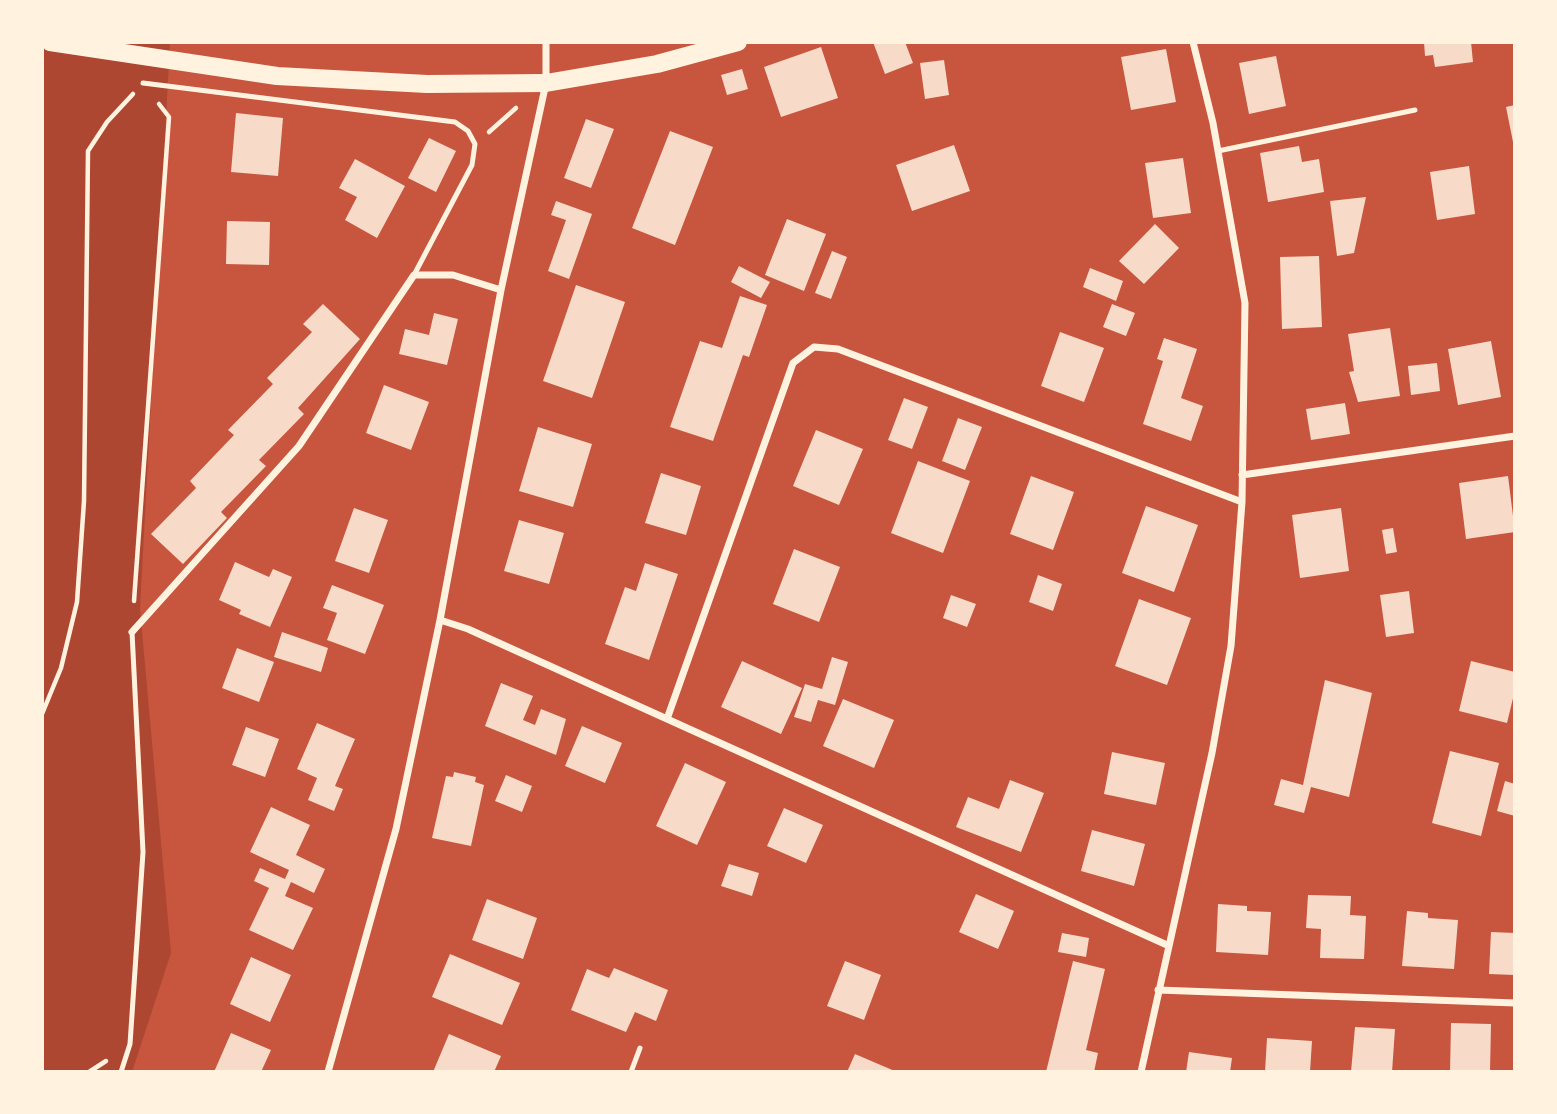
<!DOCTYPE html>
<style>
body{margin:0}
#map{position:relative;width:1557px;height:1114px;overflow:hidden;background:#c8553d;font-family:"Fira Sans Condensed",sans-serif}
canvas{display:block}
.frame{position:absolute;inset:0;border:44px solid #fff3e0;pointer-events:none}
</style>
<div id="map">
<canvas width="1557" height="1114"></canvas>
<div class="frame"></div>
</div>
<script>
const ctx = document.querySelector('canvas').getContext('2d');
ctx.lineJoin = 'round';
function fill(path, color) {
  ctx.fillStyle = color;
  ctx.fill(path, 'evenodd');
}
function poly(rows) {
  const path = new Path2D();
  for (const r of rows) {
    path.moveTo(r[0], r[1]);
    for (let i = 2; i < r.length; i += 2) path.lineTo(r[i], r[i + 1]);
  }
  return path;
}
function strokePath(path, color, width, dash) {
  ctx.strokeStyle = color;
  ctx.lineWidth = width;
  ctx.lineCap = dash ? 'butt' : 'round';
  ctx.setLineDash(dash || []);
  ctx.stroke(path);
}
fill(poly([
 [42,42,170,42,140,609,171,953,132,1072,42,1072]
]), '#ae4732');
fill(poly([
 [873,42,905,42,913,63,885,74],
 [1424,42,1471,42,1473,62,1435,67,1433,55,1425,56],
 [821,47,838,98,781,117,764,67],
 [1166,49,1176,102,1131,110,1121,57],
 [1276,56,1286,106,1249,114,1239,63],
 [944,60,949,95,925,99,920,63],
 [742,69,748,89,727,95,721,75],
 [1515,105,1515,147,1514,147,1506,107],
 [236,113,283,118,278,176,231,172],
 [586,119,614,129,591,188,564,178],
 [670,131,713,147,675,245,632,228],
 [429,138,456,151,436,192,408,178],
 [954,145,970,191,912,211,896,165],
 [1299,146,1302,162,1319,159,1324,192,1268,202,1260,153],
 [1183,158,1191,213,1153,218,1145,163],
 [355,159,405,186,377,238,345,220,357,197,339,188],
 [1469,166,1475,214,1437,220,1430,172],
 [1366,197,1354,253,1337,256,1330,201],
 [556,201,592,214,569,279,548,271,566,220,551,215],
 [787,219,826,234,804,291,765,275],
 [227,221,270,222,269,265,226,264],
 [1155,224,1179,248,1144,284,1119,261],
 [832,251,847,257,831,299,815,293],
 [1319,256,1322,327,1282,329,1280,257],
 [739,266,770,282,761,298,731,282],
 [1090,268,1123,281,1116,301,1083,287],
 [576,285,625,302,592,398,543,381],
 [740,296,767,305,749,357,743,355,713,441,670,427,700,341,722,348],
 [323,304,360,339,298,408,304,414,259,460,266,466,221,512,227,518,183,564,151,534,196,488,190,481,234,435,228,430,273,384,267,378,312,332,303,324],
 [1112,304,1135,313,1126,336,1103,327],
 [434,313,458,319,447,365,399,354,405,329,429,335],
 [1390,328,1400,396,1358,402,1349,372,1354,371,1348,334],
 [1060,332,1104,348,1084,402,1041,386],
 [1164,338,1197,349,1181,398,1203,406,1191,441,1143,424,1163,361,1157,359],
 [1491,341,1501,397,1458,405,1448,349],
 [1437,363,1440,391,1411,395,1408,366],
 [384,385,429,402,411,450,366,433],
 [904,398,928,407,912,449,888,440],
 [1345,403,1350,434,1311,440,1306,409],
 [958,418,982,427,965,470,942,461],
 [538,427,592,444,573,507,519,491],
 [816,430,863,449,839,505,793,486],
 [918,461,970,481,943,553,891,533],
 [661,473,701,486,686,535,645,523],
 [1031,476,1074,492,1053,550,1010,534],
 [1508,476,1515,532,1466,539,1459,483],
 [1146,506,1198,525,1174,592,1122,573],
 [354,508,388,520,369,573,335,561],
 [1341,508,1349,571,1300,578,1292,515],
 [519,520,564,533,549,584,504,571],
 [1393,528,1397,552,1386,554,1382,530],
 [794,549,840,567,819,622,773,604],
 [235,562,269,577,273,569,292,577,270,627,239,614,241,610,219,600],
 [645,563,678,574,649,660,605,644,625,587,636,591],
 [1038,575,1062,584,1053,611,1029,602],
 [332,585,384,605,365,654,327,640,337,613,323,608],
 [1409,591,1414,633,1386,637,1380,595],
 [951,595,976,604,967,627,943,618],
 [1139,599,1191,618,1167,685,1115,666],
 [282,632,328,648,321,672,274,657],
 [237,648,274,662,259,702,222,688],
 [832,657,848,662,835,705,818,700,811,722,794,717,805,684,822,689],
 [742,661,802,688,781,734,721,707],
 [1471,661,1515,672,1515,690,1507,723,1459,711],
 [1325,680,1372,693,1349,797,1311,787,1304,813,1274,805,1281,779,1303,785],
 [501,683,533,696,523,720,535,725,541,709,566,719,556,755,485,726],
 [843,699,894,720,874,768,823,746],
 [317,723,355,739,335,786,343,789,334,811,308,800,317,778,297,769],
 [582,726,622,743,605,783,565,766],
 [246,727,279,739,265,777,232,765],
 [1450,751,1499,763,1481,836,1432,823],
 [1112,752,1165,763,1156,805,1104,794],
 [685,763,726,782,697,845,656,826],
 [454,772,476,777,475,782,484,785,471,846,432,838,446,776,453,777],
 [506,775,532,786,522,812,495,801],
 [1010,780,1044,793,1021,852,956,827,968,797,999,809],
 [1505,781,1515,784,1515,816,1497,811],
 [271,807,310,825,296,855,325,869,314,893,291,882,285,896,313,908,293,950,249,930,269,888,254,881,260,868,285,879,289,870,250,852],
 [784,808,823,825,806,863,767,846],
 [1092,830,1145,844,1134,886,1081,871],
 [729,864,759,873,752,896,721,886],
 [976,894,1014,911,998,949,959,932],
 [1308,895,1351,896,1350,915,1366,916,1364,959,1320,958,1321,929,1306,928],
 [487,899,537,918,523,959,472,940],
 [1218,904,1247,906,1247,911,1271,912,1268,955,1216,952],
 [1407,911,1428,913,1428,918,1458,920,1454,969,1402,966],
 [1491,932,1515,933,1515,975,1489,974],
 [1062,933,1089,938,1086,957,1058,952],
 [450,954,520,983,502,1025,432,997],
 [251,957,291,975,270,1022,230,1004],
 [845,961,881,975,864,1020,827,1006],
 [1073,961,1105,969,1086,1050,1098,1053,1094,1072,1046,1072],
 [614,968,668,990,656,1021,635,1012,626,1032,571,1010,587,969,609,978],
 [1451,1023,1491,1024,1490,1072,1450,1072],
 [1355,1027,1395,1029,1392,1072,1351,1072],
 [231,1033,271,1050,261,1072,214,1072],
 [449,1034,501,1056,494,1072,433,1072],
 [1267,1038,1312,1041,1310,1072,1265,1072],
 [1189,1052,1232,1058,1230,1072,1186,1072],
 [855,1054,897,1072,847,1072]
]), '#f7dbc8');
strokePath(poly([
 [489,132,516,108],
 [134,601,169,117,159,104],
 [42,714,61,668,77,602,84,501,88,151,107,122,133,94],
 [89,1072,106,1061]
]), '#fff3e0', 4.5);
strokePath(poly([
 [143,83,455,122,468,131,475,144,472,165,414,275],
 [1218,151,1415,110],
 [121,1072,130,1044,143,852,132,632],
 [631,1072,640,1048]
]), '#fff3e0', 5);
strokePath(poly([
 [1242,475,1515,436],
 [440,620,468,629,1167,945],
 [132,632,299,446,414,275,453,275,501,290],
 [667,719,793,363,814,347,838,349,1242,502],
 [1158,990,1515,1003],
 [328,1072,396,829,440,620,501,290,546,83,546,42],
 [1141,1072,1212,753,1231,646,1242,502,1245,303,1213,123,1193,42]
]), '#fff3e0', 7);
strokePath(poly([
 [50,42,277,76,427,84,546,83,657,64,738,42]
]), '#fff3e0', 18);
</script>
